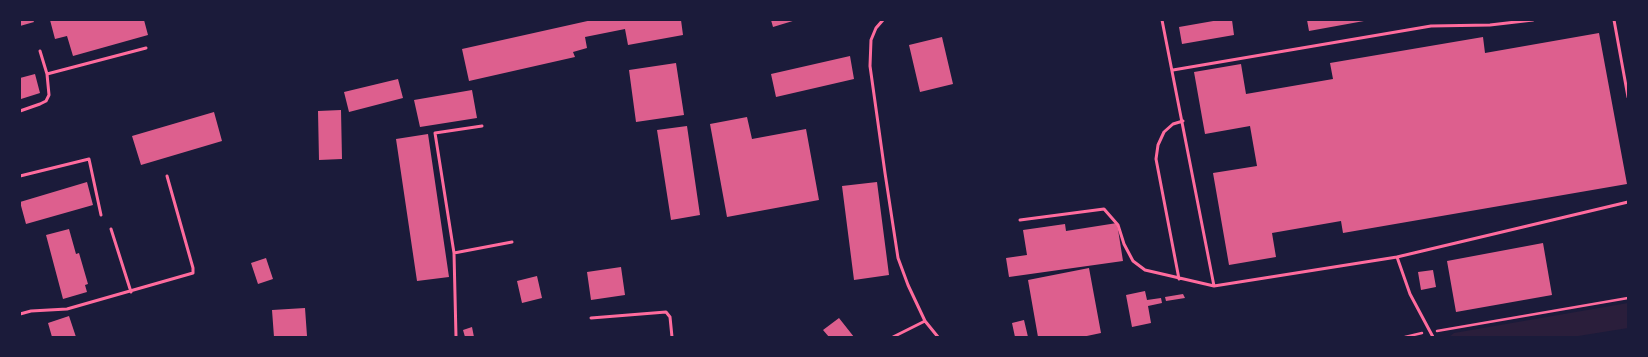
<!DOCTYPE html>
<style>
body{margin:0}
#map{position:relative;width:1648px;height:357px;overflow:hidden;background:#1b1b3a;font-family:"Nunito Sans",sans-serif}
canvas{display:block}
.frame{position:absolute;inset:0;border:21px solid #1b1b3a;pointer-events:none}
</style>
<div id="map">
<canvas width="1648" height="357"></canvas>
<div class="frame"></div>
</div>
<script>
const ctx = document.querySelector('canvas').getContext('2d');
ctx.lineJoin = 'round';
function fill(path, color) {
  ctx.fillStyle = color;
  ctx.fill(path, 'evenodd');
}
function poly(rows) {
  const path = new Path2D();
  for (const r of rows) {
    path.moveTo(r[0], r[1]);
    for (let i = 2; i < r.length; i += 2) path.lineTo(r[i], r[i + 1]);
  }
  return path;
}
function strokePath(path, color, width, dash) {
  ctx.strokeStyle = color;
  ctx.lineWidth = width;
  ctx.lineCap = dash ? 'butt' : 'round';
  ctx.setLineDash(dash || []);
  ctx.stroke(path);
}
fill(poly([
 [1628,303,1628,328,1572,337,1449,337,1454,333]
]), '#2a1e3b');
fill(poly([
 [20,20,33,20,34,22,20,26],
 [50,20,144,20,148,35,73,56,67,36,55,39],
 [592,20,681,20,683,35,628,45,625,29,585,37,587,48,573,52,575,57,469,81,462,49],
 [771,20,796,20,773,27],
 [1219,20,1232,20,1234,35,1182,44,1179,27],
 [1307,20,1364,20,1364,21,1309,31],
 [1599,33,1627,184,1343,233,1341,221,1272,233,1276,257,1229,265,1213,173,1257,166,1250,126,1205,134,1194,72,1241,64,1246,94,1333,79,1330,63,1483,37,1485,53],
 [942,37,953,84,920,92,909,45],
 [850,56,854,79,776,97,771,74],
 [676,63,684,115,636,122,629,70],
 [35,74,40,93,21,99,20,78],
 [398,79,403,98,349,112,344,92],
 [472,90,477,118,420,127,414,100],
 [341,110,342,159,319,160,318,111],
 [214,112,222,141,141,165,132,136],
 [747,117,752,139,806,129,819,200,727,217,710,124],
 [687,126,700,215,671,220,657,130],
 [428,134,449,277,417,281,396,139],
 [87,182,93,205,26,224,20,202],
 [877,182,889,275,854,280,842,186],
 [1117,223,1123,261,1009,277,1006,258,1027,255,1023,230,1065,224,1066,231],
 [69,229,76,254,79,253,88,284,85,285,87,292,63,299,46,235],
 [1543,243,1552,295,1456,312,1447,261],
 [266,258,273,279,258,284,251,263],
 [621,267,625,295,591,300,587,272],
 [1089,268,1101,333,1082,337,1038,337,1028,280],
 [1433,270,1436,287,1421,290,1418,272],
 [537,276,542,298,522,303,517,281],
 [1145,291,1147,300,1161,298,1162,303,1148,306,1151,323,1132,327,1126,295],
 [1183,294,1185,298,1166,301,1165,297],
 [305,308,307,336,274,337,272,310],
 [69,316,76,337,52,337,48,323],
 [839,318,854,337,829,337,823,330],
 [1024,320,1028,337,1015,337,1012,323],
 [472,327,474,337,465,337,463,330]
]), '#dd5f8e');
strokePath(poly([
 [1437,331,1628,298],
 [1405,337,1422,333]
]), '#ff6b9d', 2.5);
strokePath(poly([
 [883,20,876,28,871,40,870,66,885,173,898,258,908,285,925,321,893,337],
 [1162,20,1214,286],
 [1614,20,1628,97],
 [1173,70,1431,26,1490,25,1533,20],
 [47,74,146,48],
 [20,111,40,104,46,101,49,95,47,74,40,51],
 [20,176,89,159,101,215],
 [1020,220,1104,209,1118,225,1124,244,1133,261,1145,270,1214,286,1397,257,1410,294,1433,337],
 [111,229,131,292],
 [454,253,512,242],
 [1397,257,1628,202],
 [1179,279,1156,159,1158,145,1164,132,1173,124,1183,121],
 [20,314,31,311,67,309,193,273,193,268,167,176],
 [591,318,666,312,670,317,672,337],
 [925,321,938,337],
 [456,337,454,253,435,133,482,126]
]), '#ff6b9d', 3);
</script>
